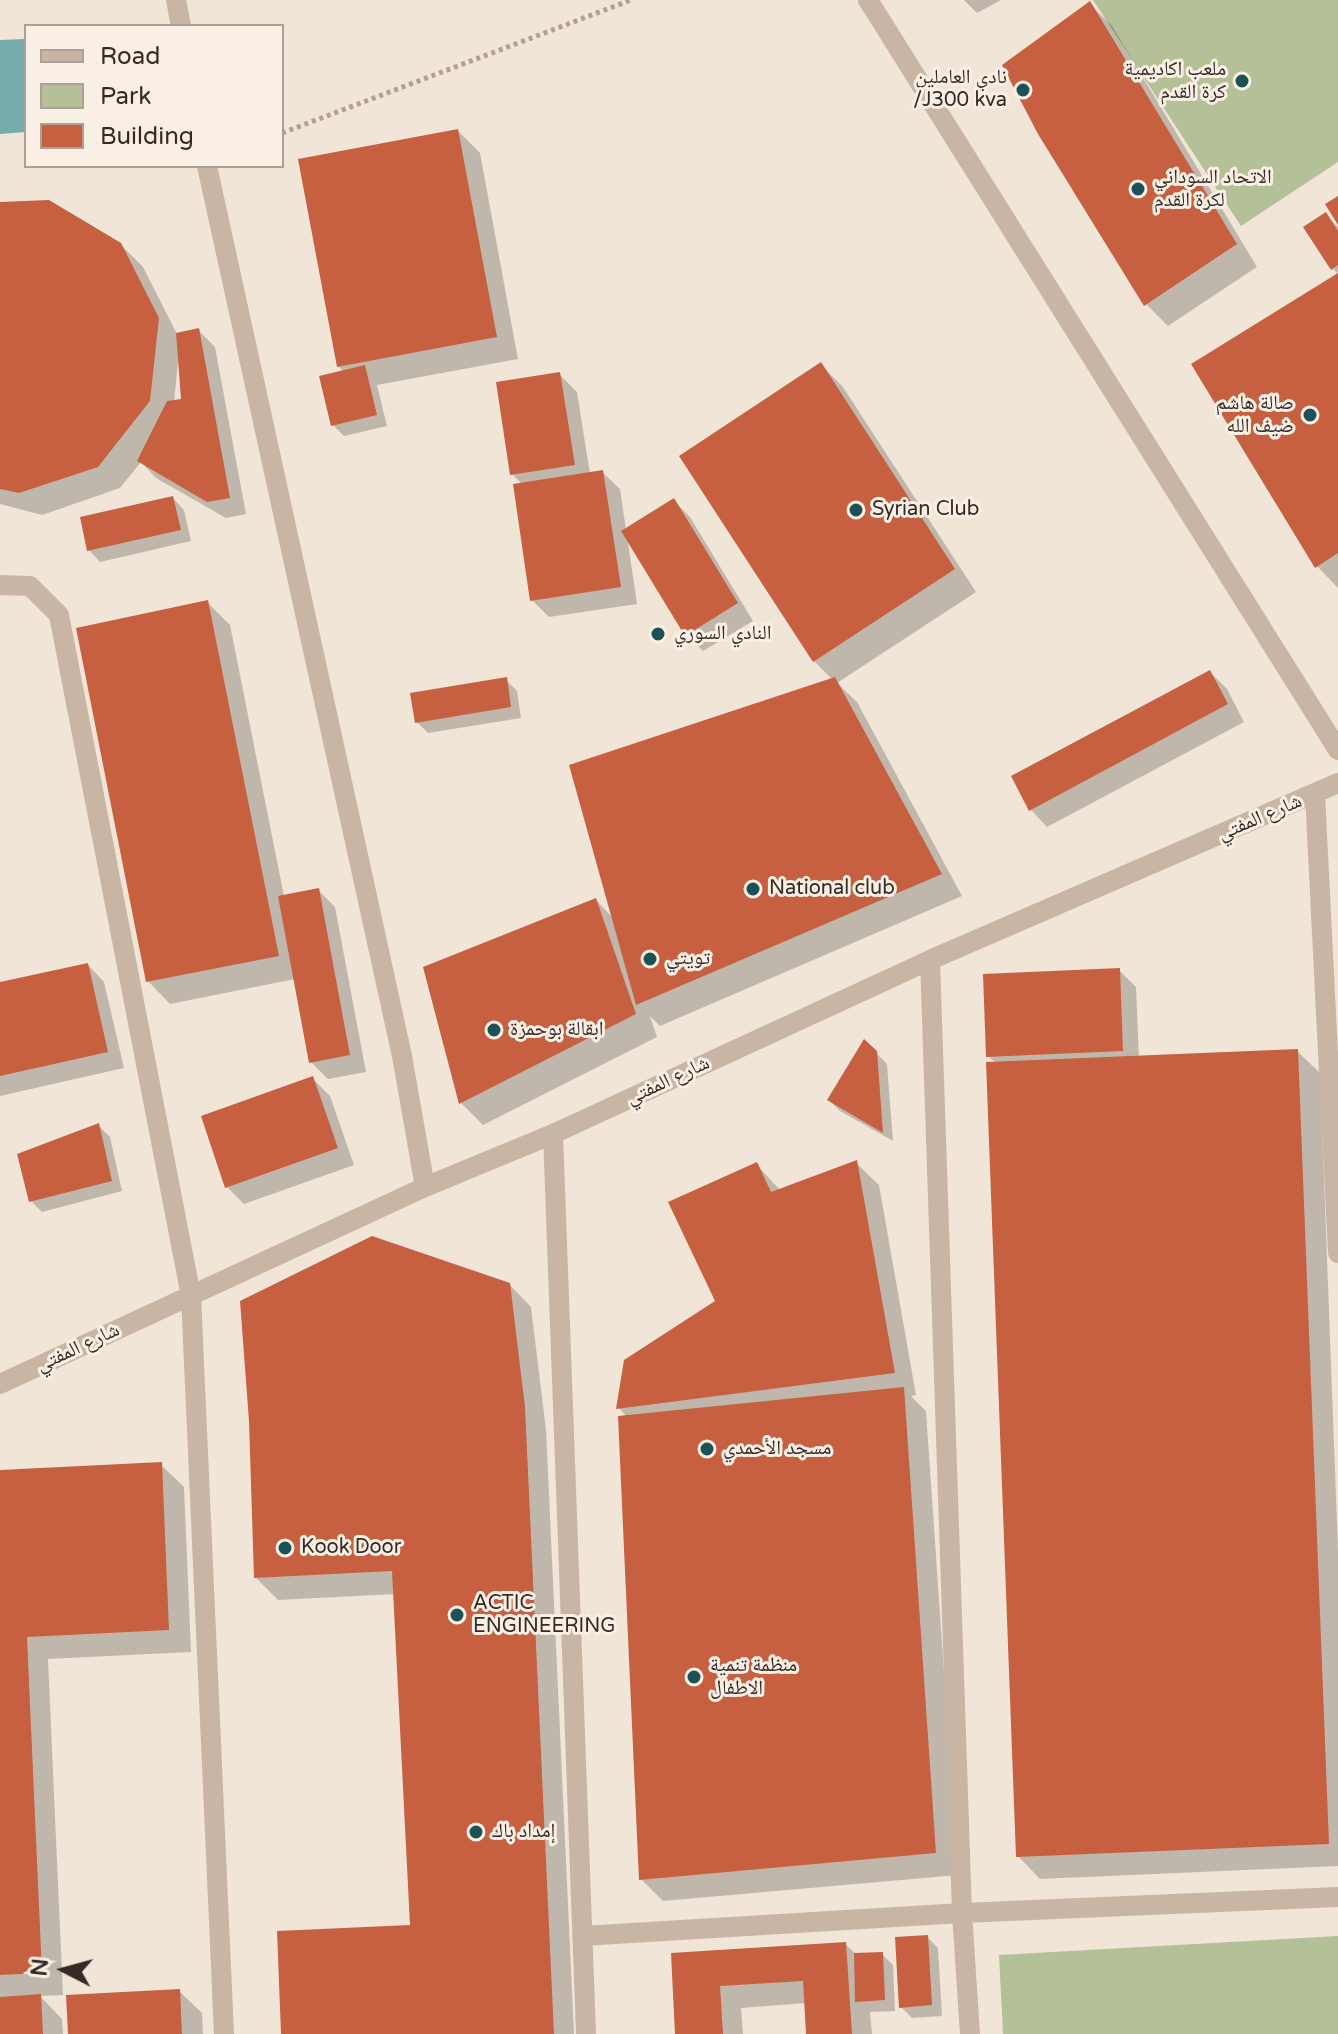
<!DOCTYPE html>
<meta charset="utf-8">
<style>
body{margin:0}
#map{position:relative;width:1338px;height:2034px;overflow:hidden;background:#f1e5d8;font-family:"Varela Round",sans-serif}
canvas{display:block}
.legend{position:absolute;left:24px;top:24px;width:260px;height:144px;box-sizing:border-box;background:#f9efe4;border:2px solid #aaa098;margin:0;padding:10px 14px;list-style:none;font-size:24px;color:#342a26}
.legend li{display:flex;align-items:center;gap:16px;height:40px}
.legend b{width:40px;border:2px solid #aaa098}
.north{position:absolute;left:24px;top:1930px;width:80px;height:80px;-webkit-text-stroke:6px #f9efe4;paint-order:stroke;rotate:276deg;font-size:22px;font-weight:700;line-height:32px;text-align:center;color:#342a26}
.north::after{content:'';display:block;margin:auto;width:28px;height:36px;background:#342a26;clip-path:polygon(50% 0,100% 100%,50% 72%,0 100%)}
</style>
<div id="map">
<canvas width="1338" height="2034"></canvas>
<ul class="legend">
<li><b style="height:10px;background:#c9b5a4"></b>Road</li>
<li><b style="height:22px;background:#b3c098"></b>Park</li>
<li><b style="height:22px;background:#c66041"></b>Building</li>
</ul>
<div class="north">N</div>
</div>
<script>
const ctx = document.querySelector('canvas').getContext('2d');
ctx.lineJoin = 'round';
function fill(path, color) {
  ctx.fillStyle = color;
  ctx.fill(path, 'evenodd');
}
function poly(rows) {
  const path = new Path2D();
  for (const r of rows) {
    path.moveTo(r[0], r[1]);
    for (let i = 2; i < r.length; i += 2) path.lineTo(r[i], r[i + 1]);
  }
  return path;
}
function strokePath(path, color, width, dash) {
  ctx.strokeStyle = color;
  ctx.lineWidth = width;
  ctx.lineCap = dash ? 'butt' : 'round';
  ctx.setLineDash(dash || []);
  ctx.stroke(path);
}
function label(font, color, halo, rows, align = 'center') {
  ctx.font = font + ' "Varela Round","Noto Naskh Arabic",sans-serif';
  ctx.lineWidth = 6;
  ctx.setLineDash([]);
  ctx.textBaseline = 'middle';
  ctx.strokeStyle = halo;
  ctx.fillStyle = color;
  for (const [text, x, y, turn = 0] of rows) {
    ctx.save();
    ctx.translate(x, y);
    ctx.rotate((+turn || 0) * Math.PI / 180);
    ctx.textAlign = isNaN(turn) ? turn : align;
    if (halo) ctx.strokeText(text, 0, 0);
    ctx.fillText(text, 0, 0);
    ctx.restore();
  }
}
fill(poly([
 [1093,0,1338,0,1338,162,1241,226],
 [1338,1936,1338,2034,1003,2034,999,1955]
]), '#b3c098');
fill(poly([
 [24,39,26,63,26,132,0,134,0,40]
]), '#77acae');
fill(poly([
 [964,0,1001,0,977,13],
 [1090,4,1112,26,1257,267,1168,326,1146,304],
 [458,131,480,153,518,359,377,385,387,426,344,436,333,425,344,372,338,366],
 [0,204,120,244,143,267,177,334,198,330,215,347,246,514,226,518,156,478,141,462,120,488,42,515,0,504],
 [178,362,180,362,183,401,174,402],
 [1325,214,1338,227,1338,274,1333,269],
 [1338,275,1338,588,1317,566],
 [821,365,843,387,976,592,837,683,857,702,962,896,660,1026,650,1016,657,1037,483,1125,461,1103,596,900,614,919,833,680,814,661],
 [560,375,577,392,590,474,602,472,620,489,626,530,673,500,690,517,753,621,703,651,686,634,627,536,637,604,549,617,532,600,523,485,512,474],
 [173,498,184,510,191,541,100,562,89,550],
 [208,603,230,625,284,896,318,890,335,907,366,1072,328,1079,311,1062,295,979,170,1004,148,981],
 [1210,672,1227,689,1244,722,1047,827,1031,810],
 [506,680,517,691,521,718,428,733,417,722],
 [88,965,104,982,124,1068,0,1096,0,984],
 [1119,970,1136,987,1139,1057,1297,1051,1320,1073,1338,1549,1338,1866,1040,1879,1018,1856,996,1063,988,1056],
 [865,1042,887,1064,893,1141,840,1111,829,1100],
 [313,1079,330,1096,354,1165,244,1204,227,1187],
 [99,1126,110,1137,122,1191,42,1212,31,1201],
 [856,1163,879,1185,916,1395,911,1396,926,1411,958,1875,663,1901,641,1879,627,1417,619,1408,718,1302,757,1165,780,1190],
 [509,1284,531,1307,546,1430,574,2034,283,2034,412,1927,396,1594,278,1600,256,1578],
 [161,1465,184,1487,191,1652,48,1659,63,1995,40,1996,62,2019,63,2034,0,2034,0,1472],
 [927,1937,938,1948,942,2016,912,2018,901,2007],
 [845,1944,856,1954,882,1954,893,1965,895,2011,870,2012,872,2034,808,2034,806,2003,741,2008,743,2034,677,2034,673,1954],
 [179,1991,202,2013,203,2034,70,2034]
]), '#0003');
fill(poly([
 [1090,1,1237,244,1144,306,1038,134,1002,65],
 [458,129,497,337,337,367,298,159],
 [1338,196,1338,225,1325,204],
 [49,200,121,243,159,318,150,401,98,467,19,493,0,489,0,202],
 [1326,212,1338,231,1338,265,1331,270,1303,227],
 [1338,273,1338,553,1315,568,1191,364],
 [199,328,230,498,207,502,137,461,167,401,181,399,176,333],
 [821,362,955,569,813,662,679,456],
 [365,365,377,415,331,426,319,376],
 [560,372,575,465,510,475,496,382],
 [603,470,621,587,530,601,513,484],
 [173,496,181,530,87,551,80,517],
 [674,498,738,603,685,636,621,531],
 [208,600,279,956,146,982,76,628],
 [1210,670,1228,704,1029,811,1011,776],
 [507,677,511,707,415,723,410,693],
 [835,677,942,874,636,1005,569,765],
 [319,888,350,1055,309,1063,278,896],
 [596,898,636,1014,459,1104,423,967],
 [88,963,108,1052,0,1076,0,982],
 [1120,968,1123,1051,986,1057,983,974],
 [864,1039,877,1051,883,1133,827,1100],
 [1298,1049,1329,1844,1016,1857,986,1062],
 [313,1076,338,1148,225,1188,201,1116],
 [99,1123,112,1181,29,1202,17,1154],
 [857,1160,895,1373,616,1409,624,1360,715,1301,668,1202,757,1162,771,1192],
 [372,1236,510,1283,525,1407,554,2034,281,2034,277,1931,410,1925,392,1571,254,1578,249,1421,240,1301],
 [904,1387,936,1853,639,1880,618,1416],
 [162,1462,169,1630,27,1637,42,1973,0,1975,0,1470],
 [928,1935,932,2005,899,2008,895,1937],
 [846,1942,852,2034,806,2034,803,1981,720,1986,723,2034,675,2034,671,1953],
 [883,1952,885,2000,855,2002,854,1953],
 [180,1989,182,2034,68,2034,66,1995],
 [41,1994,43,2034,0,2034,0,1997]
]), '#c66041');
strokePath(poly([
 [282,133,631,0]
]), '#b59f8e', 5, [4, 4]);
strokePath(poly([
 [176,0,181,26],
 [868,0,1338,750],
 [207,166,402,1056,425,1187],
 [0,585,30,586,59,615,191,1296,224,2034],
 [1315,794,1338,1253],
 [930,960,962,1913,970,2034],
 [553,1134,586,2034],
 [0,1384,425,1187,553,1134,930,960,1338,783],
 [582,1936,962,1913,1338,1897]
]), '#c9b5a4', 20);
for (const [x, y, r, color] of [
 [1242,81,8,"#1c5256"],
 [1023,90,8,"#1c5256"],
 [1138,189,8,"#1c5256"],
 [1310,415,8,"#1c5256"],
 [856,510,8,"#1c5256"],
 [658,634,8,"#1c5256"],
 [753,889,8,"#1c5256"],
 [650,959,8,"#1c5256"],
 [494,1030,8,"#1c5256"],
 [707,1449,8,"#1c5256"],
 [285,1548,8,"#1c5256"],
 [457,1615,8,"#1c5256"],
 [694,1677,8,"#1c5256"],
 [476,1832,8,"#1c5256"]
]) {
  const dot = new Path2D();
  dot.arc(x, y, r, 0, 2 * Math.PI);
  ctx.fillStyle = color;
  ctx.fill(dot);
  strokePath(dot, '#f9efe4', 3);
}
label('20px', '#342a26', '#f9efe4', [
 ["ملعب اكاديمية",1226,70,"right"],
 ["كرة القدم",1226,93,"right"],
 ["نادي العاملين",1007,78,"right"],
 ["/J300 kva",1007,101,"right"],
 ["الاتحاد السوداني",1154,178],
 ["لكرة القدم",1154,201],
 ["صالة هاشم",1294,404,"right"],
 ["ضيف الله",1294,427,"right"],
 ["Syrian Club",872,510],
 ["النادي السوري",674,634],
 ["National club",769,889],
 ["تويتي",666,959],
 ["ابقالة بوحمزة",510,1030],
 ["مسجد الأحمدي",723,1449],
 ["Kook Door",301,1548],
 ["ACTIC",473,1604],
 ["ENGINEERING",473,1627],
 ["منظمة تنمية",710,1666],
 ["الاطفال",710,1689],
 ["إمداد باك",492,1832]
], 'left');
label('20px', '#342a26', '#f9efe4', [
 ["شارع المفتي",1260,818,-23],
 ["شارع المفتي",668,1081,-25],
 ["شارع المفتي",78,1348,-25]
]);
</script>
